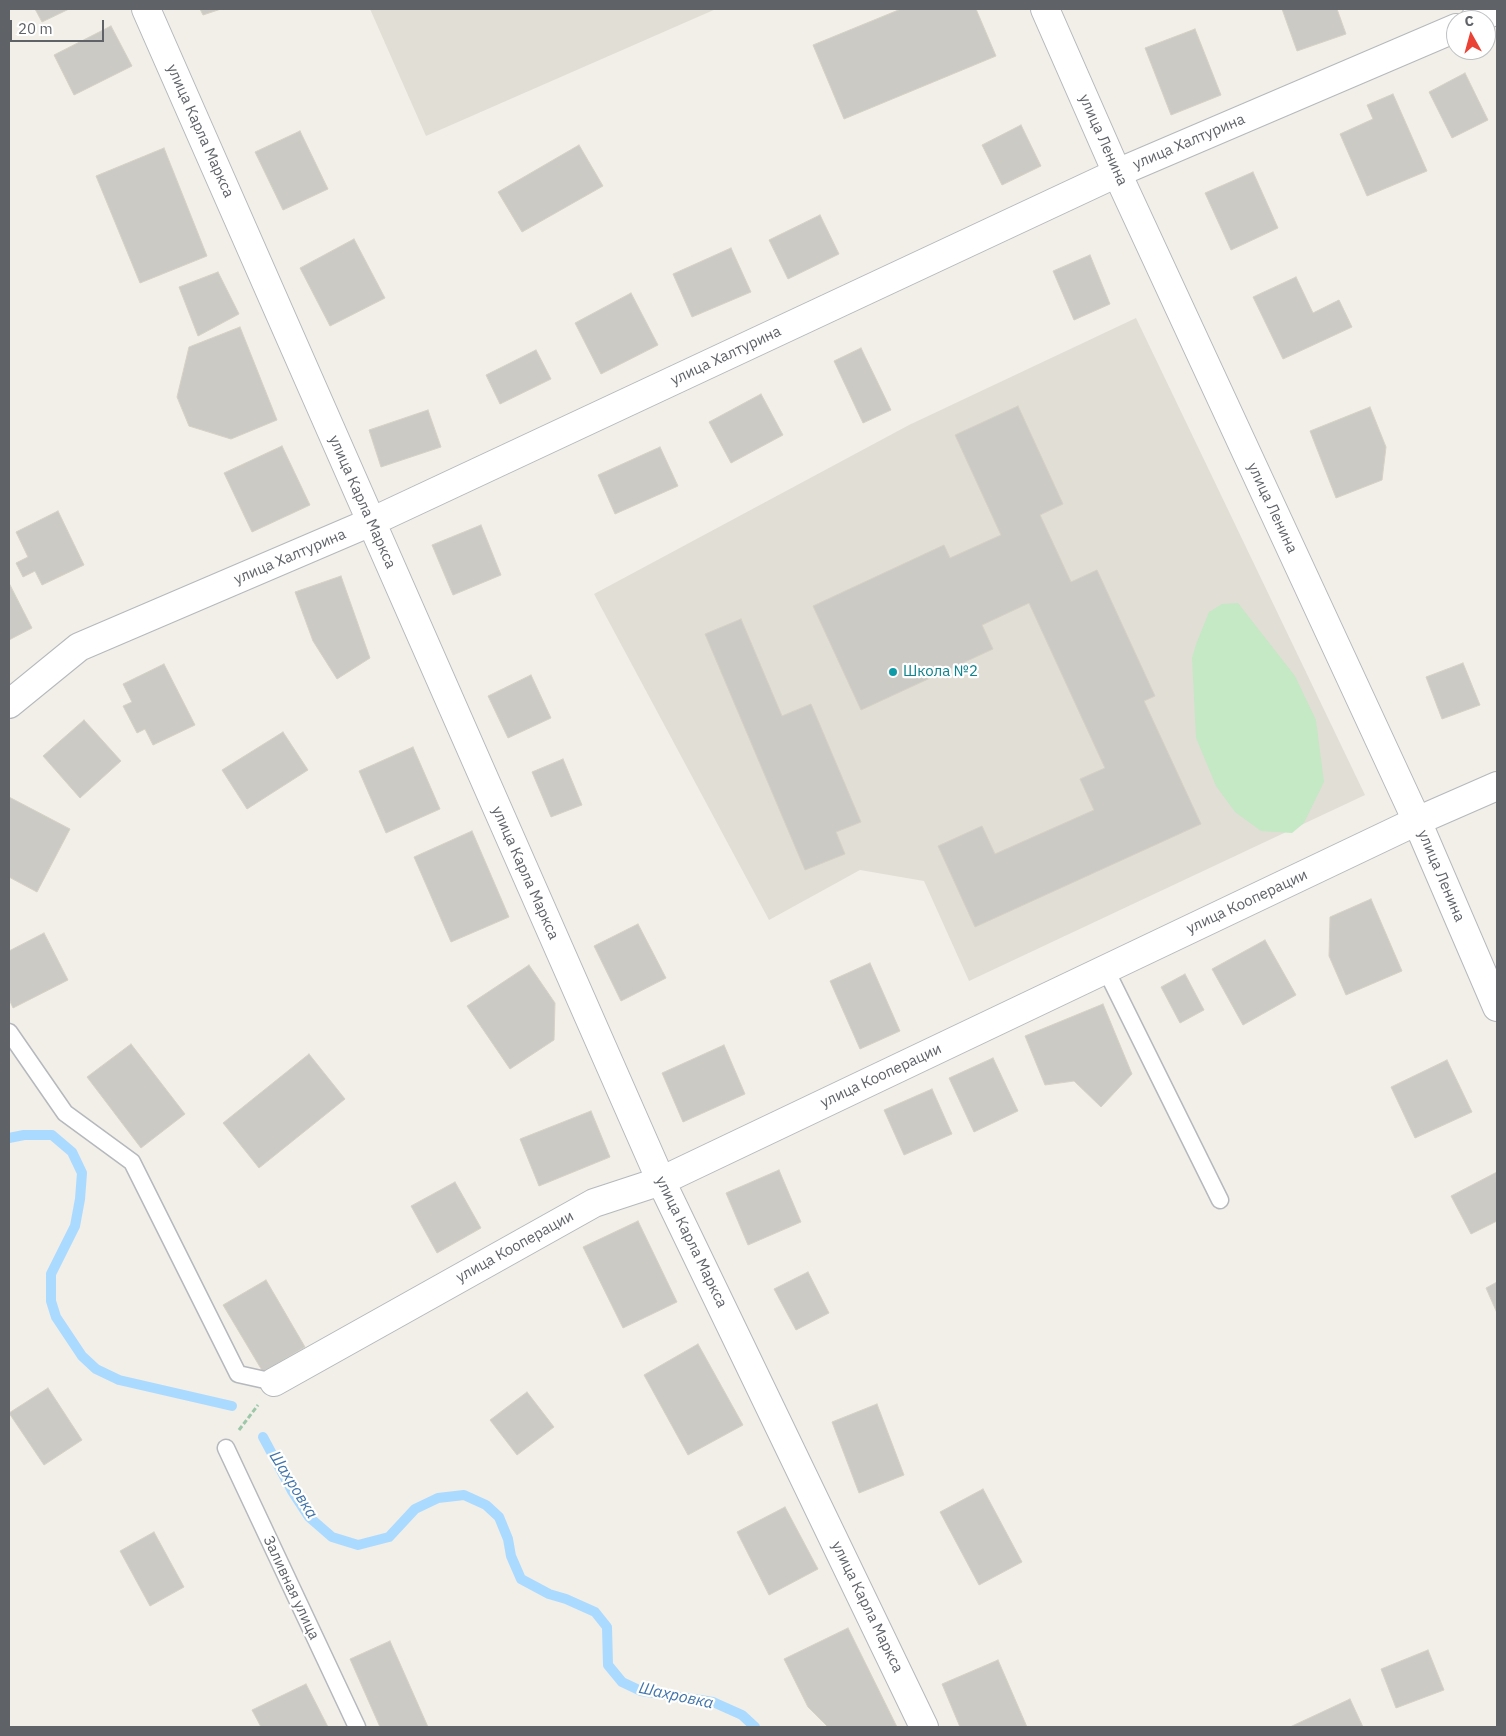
<!DOCTYPE html>
<meta charset="utf-8">
<style>
body{margin:0}
#map{position:relative;width:1506px;height:1736px;overflow:hidden;background:#f1efe8;font-family:"IBM Plex Sans",sans-serif}
canvas{display:block}
.frame{position:absolute;inset:0;border:10px solid #5f6368;pointer-events:none}
.north{position:absolute;left:1446px;top:10px;width:50px;height:50px;box-sizing:border-box;background:#fff;border:1px solid #bfc1c3;border-radius:50%;rotate:353deg;font-size:14px;font-weight:700;line-height:20px;text-align:center;color:#5f6368}
.north::after{content:'';display:block;margin:auto;width:18px;height:22px;background:#ea4335;clip-path:polygon(50% 0,100% 100%,50% 72%,0 100%)}
.scale{position:absolute;left:10px;top:20px;width:94px;height:22px;box-sizing:border-box;border:2px solid #5f6368;border-top:0;padding-left:6px;font-size:15px;line-height:18px;white-space:nowrap;color:#5f6368;-webkit-text-stroke:4px #fff;paint-order:stroke}
</style>
<div id="map">
<canvas width="1506" height="1736"></canvas>
<div class="frame"></div>
<div class="north">С</div>
<div class="scale">20 m</div>
</div>
<script>
const ctx = document.querySelector('canvas').getContext('2d');
ctx.lineJoin = 'round';
function fill(path, color) {
  ctx.fillStyle = color;
  ctx.fill(path, 'evenodd');
}
function poly(rows) {
  const path = new Path2D();
  for (const r of rows) {
    path.moveTo(r[0], r[1]);
    for (let i = 2; i < r.length; i += 2) path.lineTo(r[i], r[i + 1]);
  }
  return path;
}
function strokePath(path, color, width, dash) {
  ctx.strokeStyle = color;
  ctx.lineWidth = width;
  ctx.lineCap = dash ? 'butt' : 'round';
  ctx.setLineDash(dash || []);
  ctx.stroke(path);
}
function label(font, color, halo, rows, align = 'center') {
  ctx.font = font + ' "IBM Plex Sans",sans-serif';
  ctx.lineWidth = 4.5;
  ctx.setLineDash([]);
  ctx.textBaseline = 'middle';
  ctx.strokeStyle = halo;
  ctx.fillStyle = color;
  for (const [text, x, y, turn = 0] of rows) {
    ctx.save();
    ctx.translate(x, y);
    ctx.rotate((+turn || 0) * Math.PI / 180);
    ctx.textAlign = isNaN(turn) ? turn : align;
    if (halo) ctx.strokeText(text, 0, 0);
    ctx.fillText(text, 0, 0);
    ctx.restore();
  }
}
fill(poly([
 [370,9,716,9,426,136],
 [1136,318,1365,795,969,981,924,881,860,870,769,920,594,594,909,425]
]), '#e1ded6');
fill(poly([
 [1238,603,1295,676,1316,720,1324,782,1304,823,1292,833,1261,831,1235,812,1216,786,1196,738,1192,658,1196,644,1209,612,1222,604]
]), '#c5e8c5');
strokePath(poly([
 [9,1138,24,1135,52,1135,72,1152,82,1173,80,1199,75,1226,51,1274,51,1301,56,1317,82,1356,96,1369,119,1380,232,1406],
 [263,1437,292,1491,309,1517,332,1537,358,1545,389,1537,415,1509,438,1498,464,1495,486,1505,499,1517,508,1539,511,1556,521,1579,549,1594,566,1599,595,1612,607,1627,608,1665,622,1682,641,1691,713,1702,742,1715,755,1727]
]), '#aadaff', 10);
const building = poly([
 [35,9,69,9,42,22,35,9],
 [200,9,221,9,203,15,200,9],
 [901,9,976,9,996,56,844,119,813,45,901,9],
 [1282,9,1337,9,1346,34,1297,51,1282,9],
 [111,26,132,66,74,95,54,55,111,26],
 [1195,29,1221,95,1171,115,1145,48,1195,29],
 [1465,73,1488,120,1452,138,1429,92,1465,73],
 [1393,94,1427,171,1367,196,1340,134,1373,119,1367,105,1393,94],
 [1021,125,1041,166,1002,185,982,145,1021,125],
 [300,131,328,189,283,210,255,152,300,131],
 [579,145,603,186,522,232,498,192,579,145],
 [164,148,207,256,140,283,96,176,164,148],
 [1253,172,1278,228,1231,250,1205,193,1253,172],
 [820,215,839,254,788,279,769,240,820,215],
 [354,239,385,298,330,326,300,268,354,239],
 [731,248,751,292,692,317,673,274,731,248],
 [1090,255,1110,304,1074,320,1053,271,1090,255],
 [218,272,239,314,198,336,179,287,218,272],
 [1296,277,1313,313,1339,300,1352,327,1283,359,1253,297,1296,277],
 [631,293,658,345,601,374,575,323,631,293],
 [240,327,277,420,231,439,189,426,177,397,189,347,240,327],
 [861,348,891,410,863,423,834,361,861,348],
 [536,350,551,379,500,404,486,375,536,350],
 [761,394,783,435,731,463,709,422,761,394],
 [1018,406,1063,504,1040,515,1071,582,1097,570,1155,696,1144,701,1201,824,975,927,938,846,982,826,995,854,1094,810,1080,779,1105,768,1029,603,982,625,993,649,861,710,813,606,944,545,950,558,1001,535,955,435,1018,406],
 [1370,407,1386,447,1382,480,1336,498,1310,431,1370,407],
 [428,410,441,447,381,467,369,430,428,410],
 [282,446,310,505,252,532,224,473,282,446],
 [660,447,678,486,615,514,598,475,660,447],
 [58,511,84,565,42,585,35,571,23,577,16,563,28,557,16,532,58,511],
 [481,525,501,575,453,595,432,545,481,525],
 [341,576,370,658,337,679,313,641,295,592,341,576],
 [9,583,32,628,9,640,9,583],
 [741,619,782,716,811,704,861,822,836,832,845,854,805,870,705,634,741,619],
 [1463,663,1480,705,1442,719,1426,677,1463,663],
 [164,664,195,725,153,745,145,729,137,733,123,706,132,702,123,684,164,664],
 [531,675,551,718,508,738,488,696,531,675],
 [84,720,121,761,80,798,43,756,84,720],
 [283,732,308,770,247,809,222,770,283,732],
 [413,747,440,809,386,833,359,771,413,747],
 [563,759,582,805,551,817,532,772,563,759],
 [9,797,70,829,37,892,9,877,9,797],
 [472,831,509,917,451,942,414,857,472,831],
 [1371,899,1402,971,1346,995,1329,956,1330,917,1371,899],
 [638,924,666,978,621,1001,594,946,638,924],
 [44,933,68,980,13,1008,9,999,9,951,44,933],
 [1265,940,1296,995,1243,1025,1212,969,1265,940],
 [870,963,900,1031,860,1049,830,981,870,963],
 [529,965,555,1003,554,1040,510,1069,467,1006,529,965],
 [1185,974,1204,1010,1180,1023,1161,987,1185,974],
 [1103,1004,1132,1074,1101,1107,1074,1081,1045,1085,1025,1036,1103,1004],
 [131,1044,185,1114,141,1148,87,1077,131,1044],
 [724,1045,745,1094,683,1122,662,1073,724,1045],
 [309,1054,345,1099,259,1168,223,1123,309,1054],
 [993,1058,1018,1111,974,1132,949,1078,993,1058],
 [1447,1060,1472,1112,1415,1138,1391,1087,1447,1060],
 [932,1089,952,1134,904,1155,884,1110,932,1089],
 [591,1111,610,1157,539,1186,520,1139,591,1111],
 [779,1170,801,1222,748,1245,726,1193,779,1170],
 [1497,1172,1497,1221,1471,1234,1451,1196,1497,1172],
 [455,1182,481,1228,437,1253,411,1206,455,1182],
 [638,1221,677,1302,623,1328,583,1247,638,1221],
 [808,1272,829,1313,796,1330,774,1289,808,1272],
 [266,1280,305,1347,263,1372,223,1305,266,1280],
 [1497,1282,1497,1313,1486,1288,1497,1282],
 [698,1344,743,1425,688,1455,644,1375,698,1344],
 [48,1388,82,1440,44,1465,9,1413,48,1388],
 [527,1392,554,1427,517,1455,490,1420,527,1392],
 [877,1404,904,1475,859,1493,832,1422,877,1404],
 [983,1489,1022,1562,979,1585,940,1512,983,1489],
 [785,1507,818,1569,769,1595,737,1532,785,1507],
 [154,1532,184,1587,150,1606,120,1551,154,1532],
 [848,1628,897,1727,828,1727,808,1707,784,1659,848,1628],
 [390,1641,428,1727,380,1727,350,1659,390,1641],
 [1428,1650,1444,1690,1396,1708,1381,1669,1428,1650],
 [998,1660,1027,1727,960,1727,942,1684,998,1660],
 [306,1684,328,1727,261,1727,252,1710,306,1684],
 [1350,1699,1363,1727,1290,1727,1350,1699]
]);
fill(building, '#cccac5');
strokePath(building, '#d6d1c6', 1);
const service = poly([
 [1106,970,1220,1200],
 [9,1032,65,1113,132,1162,238,1374,274,1382],
 [226,1448,357,1727]
]);
const minor = poly([
 [146,9,661,1181,924,1727],
 [1474,20,1497,10],
 [9,704,79,647,371,522,1117,173,1456,28],
 [274,1382,594,1203,661,1181,1417,821,1497,786]
]);
const tertiary = poly([
 [1045,9,1117,173,1417,821,1497,1007]
]);
strokePath(service, '#b5b8bc', 19);
strokePath(minor, '#b5b8bc', 30);
strokePath(tertiary, '#b5b8bc', 30);
strokePath(poly([
 [239,1430,258,1405]
]), '#9cc7a9', 3, [5, 2.5]);
strokePath(service, '#fff', 16);
strokePath(minor, '#fff', 28);
strokePath(tertiary, '#fff', 28);
for (const [x, y, r, color] of [
 [893,672,5,"#0f9aa8"]
]) {
  const dot = new Path2D();
  dot.arc(x, y, r, 0, 2 * Math.PI);
  ctx.fillStyle = color;
  ctx.fill(dot);
  strokePath(dot, '#fff', 2);
}
label('15px', '#5f6368', '#fff', [
 ["улица Карла Маркса",200,131,66],
 ["улица Ленина",1103,140,66],
 ["улица Халтурина",1189,142,-23],
 ["улица Халтурина",726,356,-25],
 ["улица Карла Маркса",362,502,66],
 ["улица Ленина",1272,508,65],
 ["улица Халтурина",290,557,-23],
 ["улица Карла Маркса",525,873,66],
 ["улица Ленина",1441,876,67],
 ["улица Кооперации",1247,902,-25],
 ["улица Кооперации",881,1076,-25],
 ["улица Карла Маркса",691,1242,64],
 ["улица Кооперации",515,1247,-29],
 ["Заливная улица",291,1588,65],
 ["улица Карла Маркса",867,1607,64]
]);
label('15px', '#0d838f', '#fff', [
 ["Школа №2",903,672]
], 'left');
label('italic 16px', '#4174aa', '#fff', [
 ["Шахровка",293,1485,58],
 ["Шахровка",676,1696,12]
]);
</script>
